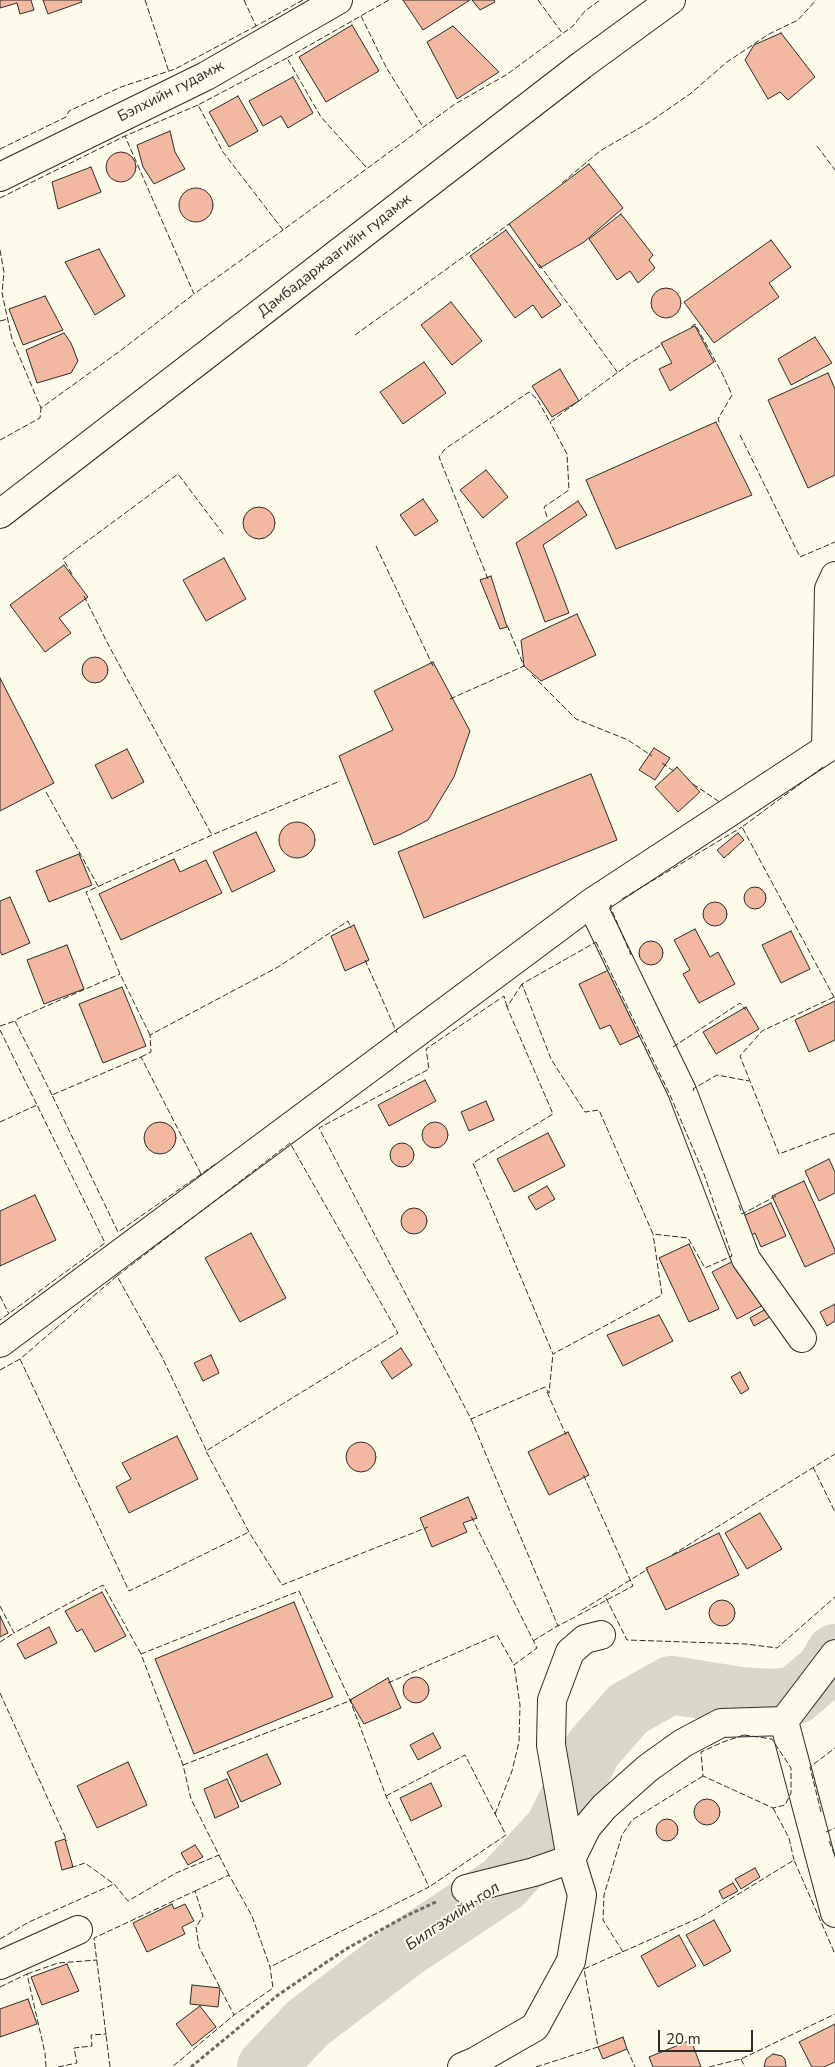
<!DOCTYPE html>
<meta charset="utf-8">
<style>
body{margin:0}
#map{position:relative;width:835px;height:2067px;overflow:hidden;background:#fdfbea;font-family:"Nunito Sans",sans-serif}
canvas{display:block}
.scale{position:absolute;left:658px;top:2030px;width:95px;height:22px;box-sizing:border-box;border:2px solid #2b2b2b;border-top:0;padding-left:6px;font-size:15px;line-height:18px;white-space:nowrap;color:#2b2b2b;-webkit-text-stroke:4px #fdfbea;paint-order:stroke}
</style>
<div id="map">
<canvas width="835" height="2067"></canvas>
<div class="scale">20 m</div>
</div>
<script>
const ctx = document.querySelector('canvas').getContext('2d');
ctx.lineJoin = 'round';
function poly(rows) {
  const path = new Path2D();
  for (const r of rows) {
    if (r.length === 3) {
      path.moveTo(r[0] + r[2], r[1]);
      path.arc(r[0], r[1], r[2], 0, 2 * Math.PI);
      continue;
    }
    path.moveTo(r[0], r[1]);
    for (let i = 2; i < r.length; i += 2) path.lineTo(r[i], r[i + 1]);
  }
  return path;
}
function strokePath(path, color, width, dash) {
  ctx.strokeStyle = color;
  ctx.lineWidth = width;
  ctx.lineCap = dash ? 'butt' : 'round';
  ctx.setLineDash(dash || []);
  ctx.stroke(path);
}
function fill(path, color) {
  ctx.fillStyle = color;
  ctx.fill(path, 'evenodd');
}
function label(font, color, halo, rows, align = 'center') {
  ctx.font = font + ' "Nunito Sans",sans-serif';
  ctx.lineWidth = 4;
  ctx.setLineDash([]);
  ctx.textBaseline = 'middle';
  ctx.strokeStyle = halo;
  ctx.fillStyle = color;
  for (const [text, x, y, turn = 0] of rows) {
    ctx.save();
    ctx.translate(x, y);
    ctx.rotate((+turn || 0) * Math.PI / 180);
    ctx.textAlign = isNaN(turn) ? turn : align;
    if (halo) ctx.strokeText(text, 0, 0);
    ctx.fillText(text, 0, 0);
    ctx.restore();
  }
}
strokePath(poly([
 [266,2067,308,2023,408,1947,503,1884,554,1828,593,1749,628,1709,671,1685,740,1696,773,1698,796,1695,825,1670,835,1653]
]), '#d8d7c9', 58);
const building = poly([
 [0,0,31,0,34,10,20,14,17,3,0,8,0,0],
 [43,0,81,0,82,2,48,14,43,0],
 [403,0,470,0,423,30,403,0],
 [472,0,494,0,495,2,480,10,472,0],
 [352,25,379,71,326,102,299,57,352,25],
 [453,26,499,72,457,99,427,42,453,26],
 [781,33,815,77,788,100,780,92,768,99,745,60,754,45,781,33],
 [293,77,313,113,288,128,281,116,263,126,249,101,293,77],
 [238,96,258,131,229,147,209,112,238,96],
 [170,131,175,152,185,169,154,184,143,167,137,145,170,131],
 [121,167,15],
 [589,164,623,208,584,242,540,268,509,224,589,164],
 [91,167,101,192,58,209,52,182,91,167],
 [196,205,17],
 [621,214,653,255,649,260,655,268,638,283,630,271,617,280,589,239,621,214],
 [506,230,561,305,542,318,533,305,515,318,470,256,506,230],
 [771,240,791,267,769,283,779,297,714,343,684,302,771,240],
 [99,249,125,296,95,315,65,262,99,249],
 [666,303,15],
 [45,296,63,330,23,345,9,309,45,296],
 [451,302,482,341,452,365,421,325,451,302],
 [695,326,714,362,670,391,659,369,672,363,661,343,695,326],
 [64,333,71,343,78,361,71,373,37,383,26,350,64,333],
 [815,337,832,363,791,385,778,359,815,337],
 [424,362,446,393,403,424,380,392,424,362],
 [560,369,579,401,552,417,532,386,560,369],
 [828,373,835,389,835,475,808,488,768,400,828,373],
 [716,422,752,495,616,549,586,480,716,422],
 [486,470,508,497,483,518,460,490,486,470],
 [423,499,438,521,415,536,400,515,423,499],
 [578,501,587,515,543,545,569,613,545,622,516,543,578,501],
 [259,523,16],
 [224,558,246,599,206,621,183,580,224,558],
 [64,565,88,597,59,618,71,633,45,652,10,605,64,565],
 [491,576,507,627,500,629,480,580,491,576],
 [577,614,596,655,541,681,524,666,521,640,577,614],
 [95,670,13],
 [433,662,470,731,454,777,428,820,401,834,374,845,339,756,393,730,374,691,433,662],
 [0,678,54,783,0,811,0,678],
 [654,748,670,758,655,780,639,770,654,748],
 [127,749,144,782,112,799,95,765,127,749],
 [677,767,700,792,678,812,655,787,677,767],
 [591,774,617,840,424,918,398,852,591,774],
 [297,840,18],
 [256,832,275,871,232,892,213,852,256,832],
 [738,833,744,840,724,858,717,850,738,833],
 [79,854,92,885,49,902,36,871,79,854],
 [174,859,180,872,206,860,222,893,121,940,99,894,174,859],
 [755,898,11],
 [10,897,30,943,2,955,0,951,0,901,10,897],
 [715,914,12],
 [354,925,369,960,345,971,331,936,354,925],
 [695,929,710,957,718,952,735,984,699,1003,683,974,690,970,674,940,695,929],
 [791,931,810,969,781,983,762,945,791,931],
 [651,953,12],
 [67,945,84,989,44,1004,27,960,67,945],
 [615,967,646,1033,620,1045,610,1025,600,1029,579,984,615,967],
 [122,987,146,1046,103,1063,79,1004,122,987],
 [835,1001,835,1040,809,1052,795,1020,835,1001],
 [746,1007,759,1029,716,1054,703,1032,746,1007],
 [425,1080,436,1101,389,1126,378,1105,425,1080],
 [486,1101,494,1120,469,1131,461,1112,486,1101],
 [435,1135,13],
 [160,1138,16],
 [548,1133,565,1166,514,1192,497,1159,548,1133],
 [402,1155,12],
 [829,1159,835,1172,835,1193,819,1201,805,1171,829,1159],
 [804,1181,835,1250,835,1253,805,1267,772,1196,804,1181],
 [547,1186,555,1199,536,1210,528,1197,547,1186],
 [35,1195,56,1240,0,1266,0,1211,35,1195],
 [771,1203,786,1236,761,1247,755,1233,750,1236,741,1217,771,1203],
 [414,1221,13],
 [251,1233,286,1298,240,1322,205,1258,251,1233],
 [689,1244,719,1309,689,1322,659,1258,689,1244],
 [743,1256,767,1303,737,1319,712,1272,743,1256],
 [835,1304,835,1321,827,1326,820,1312,835,1304],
 [766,1309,770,1317,754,1326,750,1318,766,1309],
 [659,1315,673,1341,623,1366,607,1335,659,1315],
 [401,1348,412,1365,392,1379,381,1362,401,1348],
 [211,1355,219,1373,203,1381,194,1363,211,1355],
 [740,1372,749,1389,741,1394,731,1377,740,1372],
 [568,1432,589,1475,549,1495,528,1452,568,1432],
 [177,1436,198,1479,129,1513,116,1487,131,1479,122,1463,177,1436],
 [361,1457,15],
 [468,1497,477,1518,463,1523,467,1532,432,1547,420,1518,468,1497],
 [760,1513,782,1549,747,1569,725,1533,760,1513],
 [719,1533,739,1575,666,1610,646,1568,719,1533],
 [102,1592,126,1636,95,1652,82,1629,77,1632,65,1611,102,1592],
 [722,1613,13],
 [294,1602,333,1697,194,1754,155,1659,294,1602],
 [0,1616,8,1633,0,1637,0,1616],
 [49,1627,57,1643,25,1659,17,1644,49,1627],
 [416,1690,13],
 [388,1678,401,1708,364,1724,350,1700,388,1678],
 [433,1733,441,1748,418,1760,410,1745,433,1733],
 [267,1754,281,1784,241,1802,227,1772,267,1754],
 [128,1762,147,1805,97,1828,77,1786,128,1762],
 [227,1779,239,1807,215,1818,204,1789,227,1779],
 [431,1783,442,1806,411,1821,400,1798,431,1783],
 [707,1812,13],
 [667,1830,11],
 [65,1839,73,1867,62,1870,55,1842,65,1839],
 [195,1845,203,1857,188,1865,181,1853,195,1845],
 [755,1868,760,1877,741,1889,735,1879,755,1868],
 [733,1883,738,1891,723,1899,719,1891,733,1883],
 [172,1904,174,1909,185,1904,194,1921,182,1927,185,1934,147,1952,133,1923,172,1904],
 [714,1920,731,1951,704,1966,686,1935,714,1920],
 [679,1935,696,1966,658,1987,641,1956,679,1935],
 [67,1964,79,1991,42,2005,31,1977,67,1964],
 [192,1985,220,1988,218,2007,190,2004,192,1985],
 [28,1999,37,2024,0,2037,0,2009,28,1999],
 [200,2006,216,2027,192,2046,176,2024,200,2006],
 [835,2024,835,2062,824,2067,812,2067,799,2042,835,2024],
 [623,2037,627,2049,603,2059,598,2047,623,2037],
 [691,2040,701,2067,653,2067,649,2057,691,2040],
 [773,2054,782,2056,785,2059,786,2067,764,2067,766,2059,773,2054]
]);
fill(building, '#f2b8a0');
strokePath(building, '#2b2b2b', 1);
const street = poly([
 [0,177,206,76,338,0],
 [826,749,829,589,835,576],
 [591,903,682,1091,746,1259,802,1338],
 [0,1343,591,903,835,743],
 [784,1721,835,1913],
 [466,1889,534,1872,571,1859,587,1827,604,1807,648,1768,683,1743,721,1723,784,1721,835,1654],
 [0,1965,78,1930],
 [462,2067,476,2061,535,2027,571,1961,582,1895,571,1859,551,1745,552,1700,570,1652,585,1639,601,1635]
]);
const secondary = poly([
 [0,514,582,65,671,0]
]);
strokePath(street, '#2b2b2b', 30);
strokePath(secondary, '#2b2b2b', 30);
strokePath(poly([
 [191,2067,278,1995,346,1949,408,1915,438,1901]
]), '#6a6964', 3, [4, 2.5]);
strokePath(street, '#fdfbea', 28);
strokePath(secondary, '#fdfbea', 28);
strokePath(poly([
 [145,0,169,72],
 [244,0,256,26,303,0],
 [538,0,563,34],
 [361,16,386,67,423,127],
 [287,58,198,105,223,152,283,230,455,104,506,75,573,26,585,11,600,0],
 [198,105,125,136,194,294,283,230],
 [817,146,835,170],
 [0,149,66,117,69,111,121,87,175,69,256,26],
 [366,167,321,117,287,58,389,0],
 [562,183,600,151,648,123,690,94,727,62,769,34,798,20,816,0],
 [0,198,125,136],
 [0,250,4,272,2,293,12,339,41,408,120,351,194,294],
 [539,264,618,373],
 [0,321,8,319],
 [691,327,695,324,723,375,732,395,718,419,720,425],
 [355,335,509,224,511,226],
 [740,435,800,557,835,542],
 [0,440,40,418,41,408],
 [547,517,544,507,569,490,567,454,550,422],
 [376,546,433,666],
 [72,574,63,559,178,474,224,535],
 [488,579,439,457,445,449,529,392,537,399,550,422,632,362,663,344],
 [84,596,109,646,212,835],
 [532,675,576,719,628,740,652,756],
 [450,699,524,666,507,625],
 [662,763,675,772],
 [823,767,742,827,835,999],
 [693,784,721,803],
 [46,792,98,886],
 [622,899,742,827],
 [612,905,610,906,631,955],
 [596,942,670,1095,704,1174,732,1256,705,1268,688,1238,653,1234,599,1110,585,1112,551,1059,522,984,596,942],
 [365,960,397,1033],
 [522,984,507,1007,553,1114,473,1163,553,1354,662,1295,653,1234],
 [834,997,762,1031,740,1056,779,1154,835,1133],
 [507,1007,504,996,426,1049,429,1069,319,1128,471,1419,545,1387,549,1393,553,1354],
 [0,1026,15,1021],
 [0,1030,105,1243,0,1320],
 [150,1035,120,974,86,892,212,835,340,781],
 [673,1047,740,1003,746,1010],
 [141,1057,151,1052,150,1035,278,967,348,921,351,928],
 [694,1091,693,1089,717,1075,749,1081],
 [52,1095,15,1021,19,1018,120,974],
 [0,1122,37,1105],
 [201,1174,141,1057,52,1095,118,1232,217,1163],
 [739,1205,742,1214,776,1196],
 [117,1276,290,1143,398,1333,206,1451,249,1532,282,1585,428,1527],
 [0,1296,9,1314],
 [20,1359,129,1591,249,1532],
 [0,1370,20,1359,117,1276,162,1357,207,1452],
 [547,1392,566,1435],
 [471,1419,558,1626,633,1586,583,1474],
 [813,1467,835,1512],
 [672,1555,835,1454],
 [606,1598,627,1640,746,1644,777,1648,835,1597],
 [0,1606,14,1633,103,1585,141,1654],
 [582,1610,648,1569],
 [533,1641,559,1625],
 [0,1642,14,1633],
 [388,1683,497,1635,514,1665,537,1648,471,1516],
 [0,1693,67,1841],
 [744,1735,772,1739,791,1768,791,1793,785,1805,773,1808,703,1776,701,1752,723,1742,744,1735],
 [183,1765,352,1700],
 [386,1796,465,1755,506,1835,429,1887],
 [773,1808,789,1838,794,1860],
 [821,1812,810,1767,835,1748],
 [495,1814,512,1771,519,1742,520,1705,514,1665],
 [826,1832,835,1828],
 [829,1841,835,1856],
 [72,1865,73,1867,85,1863,114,1884,128,1901,176,1873,219,1855],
 [229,1875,191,1799,183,1765,141,1654,299,1591,350,1700,386,1796,429,1887,270,1967],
 [195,1891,229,1875,252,1916,270,1967,273,1988,234,2015],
 [0,1939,29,1922,114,1884],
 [623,1952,603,1920,604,1895,622,1835,632,1820,703,1776],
 [27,1974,58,1963,97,1960],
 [0,1987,27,1974,45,2053,46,2067],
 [627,2049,635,2067],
 [741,2059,745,2067],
 [58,2067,77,2063,74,2048,92,2046,91,2035,107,2034],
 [110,2067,94,1938,195,1891,203,1916,196,1927,199,1947,234,2015,172,2067],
 [536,2067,598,2047,584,1969,701,1917,794,1860,835,1954],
 [709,2067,741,2059,835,2014]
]), '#2b2b2b', 1, [6, 2.5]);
label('15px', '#2b2b2b', '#fdfbea', [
 ["Бэлхийн гудамж",171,92,-27],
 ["Дамбадаржаагийн гудамж",335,256,-38]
]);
label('italic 16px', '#2b2b2b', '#fdfbea', [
 ["Билгэхийн гол",453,1917,-34]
]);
</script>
